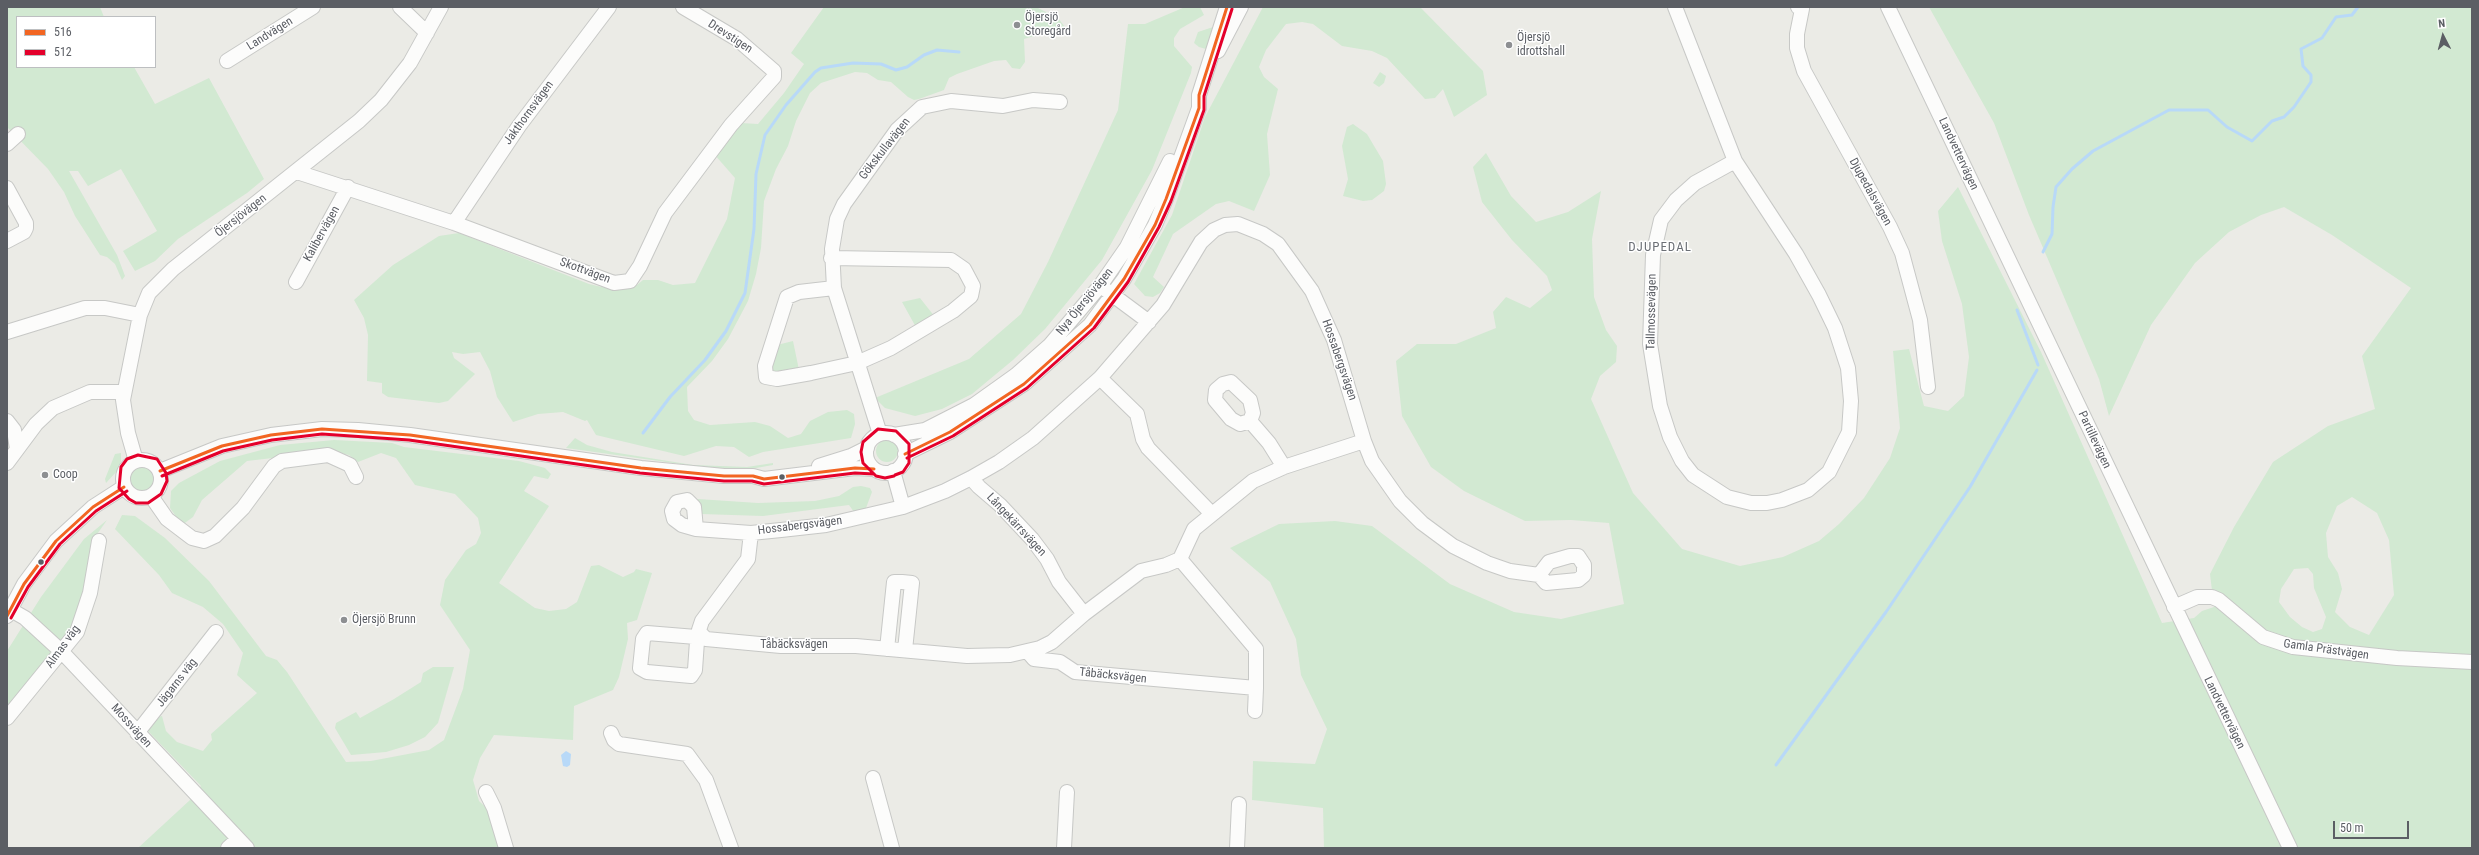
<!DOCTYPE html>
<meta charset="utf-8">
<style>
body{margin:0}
#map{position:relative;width:2479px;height:855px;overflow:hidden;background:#ebebe6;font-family:"Roboto Condensed",sans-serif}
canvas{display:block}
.frame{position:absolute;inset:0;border:8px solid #5b5e64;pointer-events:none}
.legend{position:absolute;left:16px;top:16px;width:140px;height:52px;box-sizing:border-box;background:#fff;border:1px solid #bdbfc1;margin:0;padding:5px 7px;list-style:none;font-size:12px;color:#5b5e64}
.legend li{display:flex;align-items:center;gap:8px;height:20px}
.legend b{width:20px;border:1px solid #bdbfc1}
.north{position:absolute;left:2423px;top:16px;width:40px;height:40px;-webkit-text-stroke:3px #fff;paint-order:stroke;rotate:354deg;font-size:11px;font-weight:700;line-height:16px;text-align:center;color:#5b5e64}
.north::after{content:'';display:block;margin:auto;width:14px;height:18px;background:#5b5e64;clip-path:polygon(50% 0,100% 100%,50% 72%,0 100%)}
.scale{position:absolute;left:2333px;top:821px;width:76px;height:18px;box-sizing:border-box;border:2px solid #5b5e64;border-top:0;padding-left:5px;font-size:12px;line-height:14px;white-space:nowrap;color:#5b5e64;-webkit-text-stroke:3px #fff;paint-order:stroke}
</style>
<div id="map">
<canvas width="2479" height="855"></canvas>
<div class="frame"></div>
<ul class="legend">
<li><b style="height:5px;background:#f26522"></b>516</li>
<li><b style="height:5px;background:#e4002b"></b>512</li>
</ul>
<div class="north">N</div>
<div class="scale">50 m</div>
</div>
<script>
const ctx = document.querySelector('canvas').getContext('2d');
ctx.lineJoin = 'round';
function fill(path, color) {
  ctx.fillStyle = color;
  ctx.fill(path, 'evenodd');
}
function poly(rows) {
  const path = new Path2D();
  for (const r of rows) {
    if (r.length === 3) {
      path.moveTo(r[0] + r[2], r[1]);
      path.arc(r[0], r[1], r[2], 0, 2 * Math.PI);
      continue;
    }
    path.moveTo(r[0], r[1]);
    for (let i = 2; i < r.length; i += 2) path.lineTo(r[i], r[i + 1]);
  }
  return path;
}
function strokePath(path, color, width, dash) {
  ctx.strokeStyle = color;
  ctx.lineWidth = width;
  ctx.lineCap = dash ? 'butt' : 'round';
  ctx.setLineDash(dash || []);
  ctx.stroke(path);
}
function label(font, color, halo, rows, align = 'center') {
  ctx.font = font + ' "Roboto Condensed",sans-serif';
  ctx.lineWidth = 3;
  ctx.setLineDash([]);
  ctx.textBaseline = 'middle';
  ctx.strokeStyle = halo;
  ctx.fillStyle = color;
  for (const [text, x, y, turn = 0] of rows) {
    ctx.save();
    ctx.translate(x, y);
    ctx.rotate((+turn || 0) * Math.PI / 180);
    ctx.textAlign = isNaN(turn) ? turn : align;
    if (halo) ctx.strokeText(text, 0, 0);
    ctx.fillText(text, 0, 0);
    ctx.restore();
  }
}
fill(poly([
 [7,7,100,7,104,17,17,17,17,67,134,67,155,104,209,78,264,179,247,193,178,239,155,261,135,271,123,251,157,231,121,169,88,186,78,171,69,171,117,255,125,276,122,280,115,264,107,257,100,255,75,216,64,192,48,169,7,127],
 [824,7,1036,7,1058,18,1065,27,1024,39,1025,62,1020,69,1012,68,1006,60,994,61,957,74,949,78,944,90,919,99,914,100,908,97,891,82,878,80,867,73,855,72,821,83,810,93,796,121,788,146,776,169,764,201,761,248,756,274,748,301,728,339,712,361,687,387,688,411,694,420,710,425,755,422,770,426,788,438,801,434,810,421,828,412,847,410,854,414,855,424,851,438,763,452,749,457,734,447,716,446,684,456,596,435,587,420,585,421,563,412,538,414,513,422,497,397,490,371,480,352,463,354,452,352,454,358,475,374,448,401,439,403,388,397,382,393,382,383,367,381,368,335,364,318,354,300,393,265,439,236,459,233,589,284,606,288,626,289,637,285,643,280,658,280,673,285,695,283,727,219,735,178,714,154,741,123,758,124,784,93,804,64,791,53],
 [1185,7,1200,7,1204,15,1180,29,1174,38,1174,46,1192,67,1191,73,1152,170,1102,260,1045,329,1013,360,972,394,942,409,915,416,885,408,875,398,969,359,1021,314,1048,262,1118,110,1128,24,1145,24],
 [1263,7,1420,7,1483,71,1487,95,1454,117,1443,89,1435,98,1425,99,1387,58,1372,51,1342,46,1313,24,1302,22,1286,24,1266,50,1259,67,1264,77,1278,89,1267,134,1270,175,1254,211,1229,201,1216,204,1173,234,1153,277,1164,287,1160,293,1153,297,1145,296,1134,284,1172,215,1205,117],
 [1929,7,2472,7,2472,848,1324,848,1323,808,1252,800,1253,761,1315,764,1327,729,1301,675,1296,639,1270,582,1230,548,1279,524,1335,521,1372,526,1450,584,1514,612,1561,619,1624,604,1609,523,1571,520,1525,521,1464,491,1431,467,1402,416,1396,361,1417,344,1456,344,1496,328,1493,312,1506,297,1530,308,1552,290,1547,276,1512,240,1482,202,1473,167,1486,153,1511,196,1536,222,1568,212,1601,191,1592,239,1594,297,1606,330,1617,346,1616,362,1600,376,1591,399,1633,493,1682,549,1740,566,1783,557,1819,541,1839,524,1864,498,1890,458,1900,428,1893,351,1909,349,1924,406,1948,411,1964,396,1969,357,1962,304,1942,241,1938,211,1958,187,2041,352,2162,623,2194,618,2202,611,2214,607,2210,574,2234,527,2273,462,2328,426,2375,409,2362,356,2411,288,2332,235,2284,207,2261,215,2229,232,2195,263,2151,325,2109,416,2099,379,2029,215,1994,123],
 [2352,497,2377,513,2389,540,2394,595,2369,635,2350,627,2335,612,2342,589,2338,573,2328,557,2326,533,2337,506],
 [2308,568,2313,574,2314,588,2326,617,2322,629,2313,632,2302,627,2290,617,2279,602,2281,589,2294,569],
 [1213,27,1206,49,1199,47,1194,43,1198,32],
 [1380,72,1386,76,1384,83,1379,87,1373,83],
 [1353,124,1367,134,1383,161,1386,184,1384,191,1372,200,1363,201,1343,196,1348,179,1342,146,1347,127],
 [920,298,935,317,917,329,902,302],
 [793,341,799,370,786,373,773,372,771,368,777,345],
 [575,438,587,445,612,452,693,465,747,467,773,463,773,465,756,468,716,469,566,448],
 [887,451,11],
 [334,440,392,443,404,447,519,461,545,468,551,474,548,479,534,476,524,491,549,506,499,583,535,608,549,611,566,609,577,602,591,566,599,565,623,577,634,572,636,569,652,573,637,620,627,623,628,639,619,677,613,690,574,706,573,740,494,735,480,758,473,780,479,801,494,815,503,848,138,848,190,800,201,786,148,731,155,718,162,716,166,731,177,742,203,751,212,740,211,734,257,693,237,675,243,653,223,624,203,607,172,593,159,575,115,529,122,515,135,516,165,538,209,581,266,656,277,660,287,672,346,762,371,761,429,750,444,740,463,689,470,650,440,605,445,580,466,550,476,544,481,533,478,518,455,494,415,485,396,458,381,453,358,462,349,455,332,451,247,461,202,500,193,517,182,525,170,508,171,491,179,483,220,461,280,445],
 [121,453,121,461,118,470,106,483,105,479,115,454],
 [142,478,13],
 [861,486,870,488,872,492,866,508,854,512,849,505,763,516,701,514,698,499,758,503,815,501,839,496,853,487],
 [107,520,93,540,84,592,70,632,7,709,7,651,41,597,84,539],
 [433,667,454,667,438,723,425,737,409,745,386,752,351,755,335,728,336,723,356,712,360,718,394,699,421,682,423,673]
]), '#d2e9d2');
fill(poly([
 [566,751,571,754,570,765,567,767,563,766,561,755]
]), '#b8d9f8');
strokePath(poly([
 [2043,252,2052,234,2053,207,2056,187,2072,169,2093,151,2169,110,2208,110,2227,127,2252,141,2272,121,2284,117,2294,107,2311,82,2311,75,2303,66,2301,49,2322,38,2336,17,2352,15,2358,7],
 [2017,310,2038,365],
 [643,433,670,397,705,360,726,331,745,293,754,229,756,174,765,135,786,105,815,72,821,68,853,63,881,64,896,70,907,67,924,55,937,50,959,52],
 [1776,765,1886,612,1970,487,2037,370]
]), '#b8d9f8', 3);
const minor = poly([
 [400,7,427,33],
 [1675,7,1735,161,1796,254,1819,295,1835,328,1848,368,1851,401,1849,432,1829,472,1808,490,1782,500,1767,503,1751,503,1727,497,1693,475,1682,461,1670,437,1660,406,1650,344,1653,255,1661,220,1676,200,1695,183,1735,161],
 [1798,7,1802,9,1797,34,1797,48,1804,71,1890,227,1902,253,1920,320,1928,387],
 [1888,7,2290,848],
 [1218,51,1241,7],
 [227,61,313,7],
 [7,144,18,134],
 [297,172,454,223,614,283,630,281,640,266,665,213,731,125,774,77,774,71,737,39,683,7],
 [7,188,26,223,26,228,24,232,7,241],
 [454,223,519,126,609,7],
 [831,258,951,260,964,269,973,286,971,296,953,311,891,348,857,363,811,373,777,379,766,377,765,366,787,297,799,292,834,288],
 [296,282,348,187],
 [1106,290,1149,322],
 [7,332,85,308,105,308,140,315],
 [1100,378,1137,414,1143,439,1148,448,1212,514],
 [7,421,14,430,17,449],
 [1250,421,1240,424,1231,419,1215,400,1216,390,1223,384,1231,382,1250,400,1253,413,1250,421,1269,443,1284,467],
 [886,453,20],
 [880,434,834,288,832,249,837,219,844,204,897,130,922,107,951,101,1003,106,1033,100,1060,102],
 [894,435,925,430,974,405,1016,375,1050,345,1100,286,1127,247,1170,161],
 [905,454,950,432,1024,384,1090,325,1124,279,1155,225,1166,199,1199,108,1199,95,1227,7],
 [142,479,19],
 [136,461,128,433,123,400,140,315,149,293,173,269,359,121,381,100,410,63,441,7],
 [7,463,36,424,53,408,90,392,124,392],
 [819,466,851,456,867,448],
 [160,471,222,446,271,435,322,429,358,430,410,435,641,468,724,476,753,476,764,479,855,468,874,469],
 [893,471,903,507],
 [971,478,979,487,1000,505,1032,539,1047,559,1059,582,1084,614,1141,571,1166,565,1180,559,1194,529,1253,481,1284,467,1364,441],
 [151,496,167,519,192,538,204,541,215,536,243,508,274,466,282,461,328,455,350,465,356,477],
 [696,529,682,525,674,519,672,511,677,502,687,500,694,507,696,529,751,533,781,530,826,525,903,507,945,491,971,478,999,462,1033,438,1100,378,1163,305,1201,242,1214,230,1225,225,1238,224,1263,234,1278,244,1312,291,1334,340,1364,441,1372,461,1400,501,1422,523,1453,546,1487,563,1510,571,1539,575,1549,562,1570,556,1578,556,1584,565,1584,575,1578,580,1546,583,1539,575],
 [751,533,748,559,702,621,699,630,701,634,706,639,781,646,856,646,967,656,1010,655,1040,648,1052,642,1084,614],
 [2174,607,2197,597,2212,597,2219,600,2263,637,2293,647,2397,658,2472,662],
 [11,610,25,618,62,652,247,848],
 [7,616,24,584,56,541,93,507,124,487],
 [701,634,696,637,647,633,643,639,640,668,647,672,691,676,695,670,697,641,703,636],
 [887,649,894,582,902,582,912,583,905,650],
 [1028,652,1034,659,1060,662,1075,672,1256,688,1256,649,1180,559],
 [1255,711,1256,688],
 [7,718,77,632,90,593,99,541],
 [137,733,216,632],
 [611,733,614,740,619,744,687,754,706,780,731,848],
 [873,778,892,848],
 [486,792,494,808,506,848],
 [228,848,238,839],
 [1064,848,1067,792],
 [1237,848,1239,804]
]);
strokePath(minor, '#c7c8c6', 16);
strokePath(minor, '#fcfcfb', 14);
strokePath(poly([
 [905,454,950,432,1024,384,1090,325,1124,279,1155,225,1166,199,1199,108,1199,95,1227,7],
 [160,471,222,446,271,435,322,429,410,435,641,468,724,476,753,476,764,479,855,468,874,469],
 [7,616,24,584,56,541,93,507,124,487]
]), '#f26522', 3);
strokePath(poly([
 [138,455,127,459,121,467,119,488,129,499,136,503,148,503,161,494,167,481,166,473,157,459,138,455],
 [907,458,953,436,1027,388,1094,328,1128,282,1159,227,1171,201,1204,110,1204,96,1232,9],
 [162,476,223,451,272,440,322,434,409,440,640,473,724,481,752,481,764,484,855,473,874,474],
 [894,476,885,478,876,476,863,463,861,452,863,442,878,429,896,431,909,444,909,463,903,472,895,475],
 [11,618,28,587,60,544,96,511,127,491]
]), '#e4002b', 3);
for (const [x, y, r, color] of [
 [1017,25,4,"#8d8f92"],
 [1509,45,4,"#8d8f92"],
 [45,475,4,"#8d8f92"],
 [782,477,3.5,"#5b5e64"],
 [41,562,3.5,"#5b5e64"],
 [344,620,4,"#8d8f92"]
]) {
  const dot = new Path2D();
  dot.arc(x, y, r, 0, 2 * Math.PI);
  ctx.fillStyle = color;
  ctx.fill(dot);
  strokePath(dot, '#fff', 1.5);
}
label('12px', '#5b5e64', '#fff', [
 ["Öjersjö",1025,18],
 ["Storegård",1025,32],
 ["Öjersjö",1517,38],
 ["idrottshall",1517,52],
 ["Coop",53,475],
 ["Öjersjö Brunn",352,620]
], 'left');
label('12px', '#5b5e64', '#fff', [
 ["Landvägen",270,34,-32],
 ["Drevstigen",730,37,33],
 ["Jakthornsvägen",529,113,-54],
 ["Gökskullavägen",885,149,-52],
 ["Landvettervägen",1958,154,65],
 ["Djupedalsvägen",1870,192,61],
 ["Öjersjövägen",241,216,-38],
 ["Kalibervägen",322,234,-61],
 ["Skottvägen",585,271,20],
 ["Nya Öjersjövägen",1085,302,-51],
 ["Tallmossevägen",1652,312,-89],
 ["Hossabergsvägen",1339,360,71],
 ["Partillevägen",2094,440,65],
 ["Långekärrsvägen",1016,525,47],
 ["Hossabergsvägen",800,526,-7],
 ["Tåbäcksvägen",794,645],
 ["Almas väg",63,647,-54],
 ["Gamla Prästvägen",2326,650,8],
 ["Tåbäcksvägen",1113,676,6],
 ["Jägarns väg",177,683,-52],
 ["Landvettervägen",2224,713,64],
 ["Mossvägen",131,726,48]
]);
ctx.letterSpacing = '1px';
label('13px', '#6c7076', '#fff', [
 ["DJUPEDAL",1660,248]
]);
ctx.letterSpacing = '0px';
</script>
